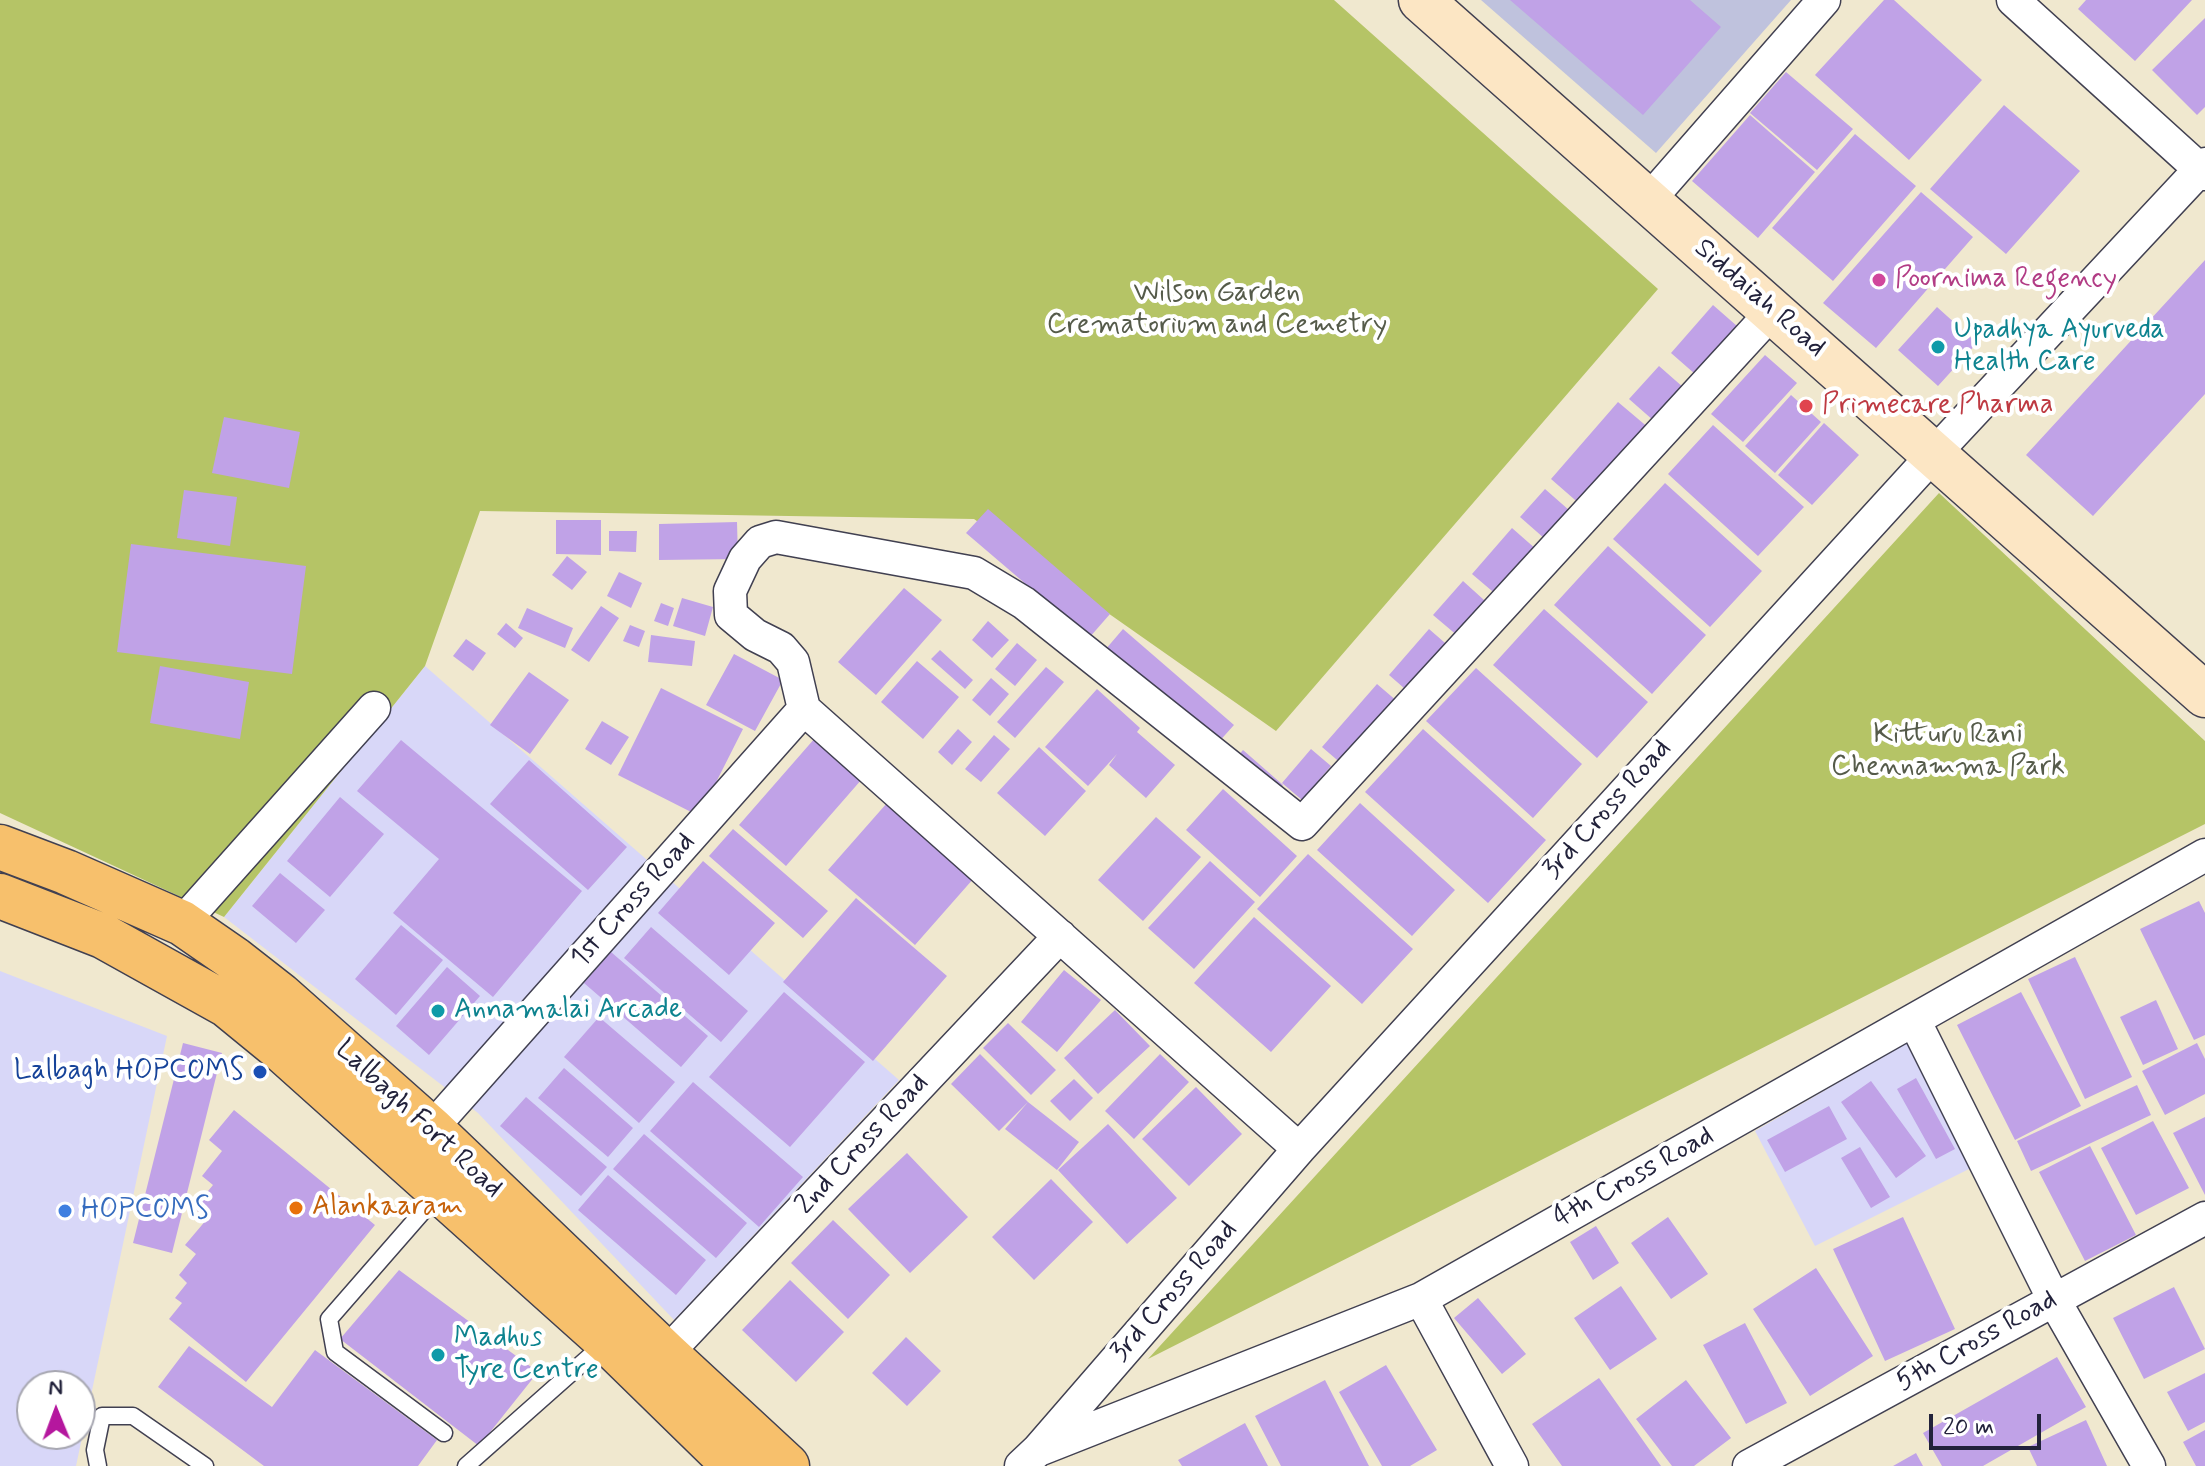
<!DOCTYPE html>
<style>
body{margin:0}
#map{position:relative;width:2205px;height:1466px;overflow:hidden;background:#f0e8cf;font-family:Mynerve,sans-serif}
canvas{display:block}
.north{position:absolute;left:16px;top:1370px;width:80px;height:80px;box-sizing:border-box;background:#fff;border:2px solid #a7a7b1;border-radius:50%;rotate:359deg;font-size:22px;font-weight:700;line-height:32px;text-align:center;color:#22223b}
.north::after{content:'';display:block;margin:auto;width:28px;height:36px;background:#b5179e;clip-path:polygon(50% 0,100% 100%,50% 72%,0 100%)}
.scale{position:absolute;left:1929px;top:1414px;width:112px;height:36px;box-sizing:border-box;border:4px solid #22223b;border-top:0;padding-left:10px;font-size:24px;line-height:28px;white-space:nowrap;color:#22223b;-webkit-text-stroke:6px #fff;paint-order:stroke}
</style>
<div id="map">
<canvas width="2205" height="1466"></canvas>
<div class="north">N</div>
<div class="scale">20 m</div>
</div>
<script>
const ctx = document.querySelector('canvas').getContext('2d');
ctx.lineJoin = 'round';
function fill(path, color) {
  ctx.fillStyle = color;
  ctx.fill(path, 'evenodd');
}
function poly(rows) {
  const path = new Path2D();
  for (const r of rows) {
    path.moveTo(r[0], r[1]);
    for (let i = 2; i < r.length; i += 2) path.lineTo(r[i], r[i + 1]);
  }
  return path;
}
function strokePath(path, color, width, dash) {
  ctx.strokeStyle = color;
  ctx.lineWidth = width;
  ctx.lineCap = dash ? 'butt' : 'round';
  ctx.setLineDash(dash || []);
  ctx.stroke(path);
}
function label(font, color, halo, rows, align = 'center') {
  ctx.font = font + ' Mynerve,sans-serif';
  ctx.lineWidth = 8;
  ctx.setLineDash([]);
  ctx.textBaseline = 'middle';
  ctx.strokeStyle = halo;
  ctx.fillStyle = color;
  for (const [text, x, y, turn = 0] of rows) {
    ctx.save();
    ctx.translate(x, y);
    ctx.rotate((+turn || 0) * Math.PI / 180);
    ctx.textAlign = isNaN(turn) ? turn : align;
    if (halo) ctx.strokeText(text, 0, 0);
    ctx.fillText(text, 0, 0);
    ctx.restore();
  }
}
fill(poly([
 [425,666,899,1080,674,1320,478,1113,224,917],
 [0,971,167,1036,76,1466,0,1466],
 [32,1386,80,1386,80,1434,32,1434],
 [1910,1041,1977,1165,1815,1246,1755,1131]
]), '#d8d7f8');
fill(poly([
 [1481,0,1791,0,1656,153]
]), '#bfc2dd');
fill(poly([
 [0,0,1334,0,1658,289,1276,731,974,519,480,511,425,666,224,917,0,813],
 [1939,493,2205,741,2205,824,1148,1359]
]), '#b5c466');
fill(poly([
 [1510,0,1690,0,1721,27,1643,115],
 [1884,0,1894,0,1982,80,1909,160,1815,75],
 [2086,0,2192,0,2135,61,2078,9],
 [2205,18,2205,107,2197,115,2152,70],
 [1786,72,1853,129,1817,170,1750,113],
 [2004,105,2080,171,2006,254,1930,189],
 [1750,115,1815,172,1758,238,1692,181],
 [1855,134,1916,186,1833,281,1772,228],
 [1921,192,1973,237,1876,348,1823,303],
 [2205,260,2205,394,2093,516,2026,455],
 [1713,305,1745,333,1703,381,1671,353],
 [1937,307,1977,343,1938,386,1898,350],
 [1765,355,1797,383,1743,442,1711,414],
 [1659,366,1692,395,1662,428,1629,399],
 [1791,395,1821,422,1775,473,1745,446],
 [1618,402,1650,429,1582,506,1551,479],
 [224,417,300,432,289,488,212,473],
 [1824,423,1859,455,1812,505,1778,475],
 [1713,425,1804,507,1758,556,1668,474],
 [1665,483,1762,571,1710,627,1613,539],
 [1545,489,1578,518,1553,546,1520,517],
 [184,490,237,497,230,546,177,538],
 [988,509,1110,614,1089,638,966,533],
 [556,520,601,520,601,555,556,554],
 [737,522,738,559,659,560,659,524],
 [1512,528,1545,557,1505,602,1472,574],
 [609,531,637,531,636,552,609,551],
 [131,544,306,566,292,674,117,652],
 [1608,546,1706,635,1652,694,1554,605],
 [567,556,587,572,572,590,552,575],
 [619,572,642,583,631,608,607,596],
 [1463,581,1494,609,1465,642,1433,615],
 [904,588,942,620,876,695,838,662],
 [682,598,713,607,705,636,673,626],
 [661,603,674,608,668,626,654,621],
 [601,606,619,618,589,662,571,650],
 [527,608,573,628,565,648,518,628],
 [1544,609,1648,702,1597,758,1493,665],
 [988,621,1009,640,992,658,972,640],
 [506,623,523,638,515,648,497,634],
 [630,625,645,631,639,647,623,641],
 [1123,629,1234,725,1216,745,1105,650],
 [1429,629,1452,649,1412,695,1389,675],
 [651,635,695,641,692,666,648,662],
 [466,639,486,653,473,671,453,656],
 [1017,643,1037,660,1015,686,995,669],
 [940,650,973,680,965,689,931,659],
 [734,654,783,680,755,731,706,705],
 [917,661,959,697,923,739,881,702],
 [160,666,249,682,240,739,150,723],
 [1046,667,1064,682,1015,738,997,722],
 [1476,668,1582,764,1533,818,1426,721],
 [529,672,569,700,530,754,490,725],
 [991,678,1009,694,990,716,972,700],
 [1377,684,1405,708,1350,771,1322,747],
 [661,688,743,729,699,816,618,775],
 [1097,689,1140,728,1137,732,1175,765,1146,798,1109,765,1117,754,1088,786,1045,747],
 [602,721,629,737,611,765,585,749],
 [958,729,972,742,952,765,938,752],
 [1423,729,1546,840,1488,903,1365,792],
 [822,730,869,771,786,866,739,825],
 [994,735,1010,749,981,782,965,769],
 [401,740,582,891,493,997,393,913,439,859,357,791],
 [1039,747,1086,791,1045,836,997,793],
 [1311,749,1331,766,1302,800,1282,783],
 [1243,750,1283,785,1271,799,1231,764],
 [529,760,627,847,588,890,490,804],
 [1223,789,1297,856,1260,897,1186,830],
 [340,797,384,834,330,897,287,861],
 [887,803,974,878,915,945,828,870],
 [1360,803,1455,890,1412,936,1317,850],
 [1156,817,1201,857,1143,921,1098,880],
 [733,829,828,911,803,938,709,856],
 [1308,854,1413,949,1362,1004,1257,909],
 [703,861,775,923,729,975,658,913],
 [1210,861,1255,902,1194,969,1148,928],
 [280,873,325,910,296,943,252,906],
 [856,898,947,976,873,1061,783,982],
 [2199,901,2205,913,2205,1035,2194,1040,2140,929],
 [1254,917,1331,986,1271,1052,1194,983],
 [401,925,443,960,396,1015,355,979],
 [651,927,748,1011,721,1042,624,958],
 [611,952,708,1036,681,1067,584,983],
 [2075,957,2132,1077,2085,1099,2028,979],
 [447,967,480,996,429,1055,396,1026],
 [1064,970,1101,1000,1057,1052,1021,1022],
 [784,992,865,1062,790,1147,709,1077],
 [2021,992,2081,1106,2015,1140,1957,1025],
 [2156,1000,2178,1049,2143,1065,2120,1017],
 [1115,1010,1150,1046,1098,1094,1064,1058],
 [599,1017,675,1082,639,1123,564,1057],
 [1008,1023,1056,1070,1031,1095,983,1048],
 [183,1043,222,1053,172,1253,133,1243],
 [2197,1043,2205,1059,2205,1094,2165,1115,2142,1071],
 [980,1054,1028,1102,1079,1142,1057,1170,1005,1129,1028,1102,999,1131,951,1084],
 [1160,1054,1189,1082,1134,1139,1105,1111],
 [564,1068,633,1128,608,1157,538,1098],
 [1916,1078,1955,1149,1936,1159,1897,1089],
 [1074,1079,1093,1098,1070,1121,1050,1101],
 [1871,1081,1926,1156,1896,1178,1841,1102],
 [693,1082,803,1177,759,1227,650,1131],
 [2137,1085,2151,1115,2031,1171,2017,1141],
 [1196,1087,1242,1134,1189,1186,1142,1139],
 [526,1097,607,1167,581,1196,500,1126],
 [1829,1106,1847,1139,1785,1172,1767,1140],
 [234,1110,375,1225,246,1382,169,1319,182,1303,175,1298,187,1283,179,1275,196,1254,185,1245,207,1219,194,1208,213,1185,202,1176,222,1151,209,1140],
 [2205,1117,2205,1195,2173,1133],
 [2153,1121,2189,1188,2136,1215,2101,1148],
 [1108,1124,1177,1198,1127,1244,1058,1170],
 [644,1134,747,1223,716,1258,613,1169],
 [2090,1146,2136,1235,2085,1261,2039,1172],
 [1860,1147,1890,1197,1871,1208,1841,1158],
 [907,1153,968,1217,910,1273,848,1209],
 [608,1175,706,1260,676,1295,578,1210],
 [1051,1179,1093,1222,1034,1280,992,1237],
 [1668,1217,1708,1274,1671,1299,1631,1243],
 [1903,1217,1955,1329,1885,1361,1833,1249],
 [833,1220,890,1275,848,1319,791,1263],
 [1596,1226,1619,1263,1593,1280,1570,1242],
 [1816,1268,1873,1356,1810,1396,1753,1309],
 [399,1270,538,1372,479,1446,340,1339],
 [790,1280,844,1332,796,1382,742,1330],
 [1621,1286,1657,1339,1610,1370,1574,1318],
 [2174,1287,2205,1349,2144,1379,2113,1318],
 [1478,1298,1526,1354,1502,1374,1454,1318],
 [1745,1323,1787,1403,1746,1424,1703,1345],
 [906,1337,941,1371,907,1406,872,1373],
 [189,1346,272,1407,315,1350,437,1440,418,1466,264,1466,158,1387],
 [2057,1357,2086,1407,1983,1466,1942,1466,1923,1433],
 [1386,1365,1437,1450,1410,1466,1382,1466,1339,1392],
 [2205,1373,2205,1422,2188,1431,2167,1392],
 [1599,1378,1661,1466,1562,1466,1532,1424],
 [1325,1380,1369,1466,1281,1466,1255,1416],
 [1686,1380,1731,1438,1694,1466,1672,1466,1636,1419],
 [2086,1420,2107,1466,2037,1466,2028,1447],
 [1245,1423,1268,1466,1182,1466,1178,1460],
 [2205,1430,2205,1466,2196,1466,2183,1442],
 [1916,1453,1923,1466,1893,1466]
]), '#c0a2e7');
const service = poly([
 [439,1193,329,1319,335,1352,444,1433],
 [98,1466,95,1450,102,1416,133,1416,205,1466],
 [466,1466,606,1342]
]);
const minor = poly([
 [2013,0,2205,174],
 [1648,201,1824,0],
 [182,923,374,708],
 [1914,1020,2054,1300,2149,1466],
 [431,1129,804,709],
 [1299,1149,804,709,793,662,781,648,755,635,731,615,730,591,745,559,760,542,776,537,974,573,1024,603,1302,824,1773,311],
 [1421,1299,1512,1466],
 [666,1354,1060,936],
 [1041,1449,1421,1299,2205,855],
 [1021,1466,1038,1450,1299,1149,1934,454,2205,164],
 [1749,1466,2205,1218]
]);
const secondary = poly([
 [1421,0,2205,695]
]);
const primary = poly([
 [0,847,66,872,182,923,234,959,280,995,431,1129,666,1354,787,1466],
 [0,896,103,936,227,1005,282,1050,607,1341,735,1466]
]);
strokePath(service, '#414051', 19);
strokePath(minor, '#414051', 35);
strokePath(secondary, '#414051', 47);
strokePath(primary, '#414051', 47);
strokePath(service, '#fff', 16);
strokePath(minor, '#fff', 32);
strokePath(secondary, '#fce6c4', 44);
strokePath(primary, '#f7c06c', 44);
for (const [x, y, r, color] of [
 [1879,280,8,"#d1479c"],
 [1938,347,8,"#0f9aa8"],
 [1806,406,8,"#e0444e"],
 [438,1011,8,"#0f9aa8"],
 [260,1072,8,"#1a4fb4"],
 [296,1208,8,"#e8710a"],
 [65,1211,8,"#3f7fe0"],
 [438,1355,8,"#0f9aa8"]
]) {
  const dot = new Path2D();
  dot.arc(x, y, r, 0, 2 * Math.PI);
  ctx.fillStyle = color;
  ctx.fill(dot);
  strokePath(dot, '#fff', 3);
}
label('28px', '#b23c85', '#fff', [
 ["Poornima Regency",1895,280]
], 'left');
label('28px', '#555b4a', '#fff', [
 ["Wilson Garden",1217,294],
 ["Crematorium and Cemetry",1217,326],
 ["Kitturu Rani",1948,736],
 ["Chennamma Park",1948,768]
]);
label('28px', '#22223b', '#fff', [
 ["Siddaiah Road",1759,299,41],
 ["3rd Cross Road",1608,810,-48],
 ["1st Cross Road",634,901,-48],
 ["Lalbagh Fort Road",418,1120,43],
 ["2nd Cross Road",863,1145,-47],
 ["4th Cross Road",1634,1178,-29],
 ["3rd Cross Road",1175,1292,-49],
 ["5th Cross Road",1977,1342,-29]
]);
label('28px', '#0d838f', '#fff', [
 ["Upadhya Ayurveda",1954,331],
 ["Health Care",1954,363],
 ["Annamalai Arcade",454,1011],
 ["Madhus",454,1339],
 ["Tyre Centre",454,1371]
], 'left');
label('28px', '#be3a42', '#fff', [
 ["Primecare Pharma",1822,406]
], 'left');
label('28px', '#164399', '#fff', [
 ["Lalbagh HOPCOMS",244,1072]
], 'right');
label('28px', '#c56008', '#fff', [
 ["Alankaaram",312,1208]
], 'left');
label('28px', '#366cbe', '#fff', [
 ["HOPCOMS",81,1211]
], 'left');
</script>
